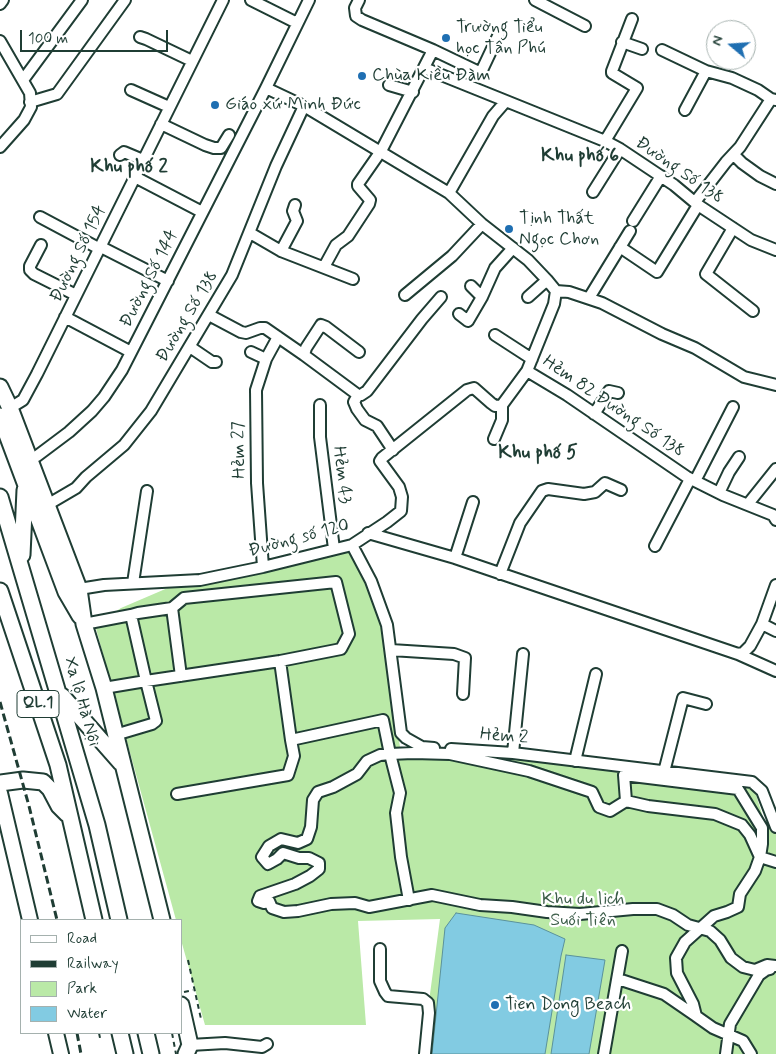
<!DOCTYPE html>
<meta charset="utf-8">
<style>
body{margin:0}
#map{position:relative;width:776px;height:1054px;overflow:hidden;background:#fff;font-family:Mynerve,sans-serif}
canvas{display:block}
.legend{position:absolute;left:20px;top:919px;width:162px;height:115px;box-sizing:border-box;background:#fff;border:1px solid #a5b1ae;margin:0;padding:6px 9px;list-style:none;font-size:15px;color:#1f3d34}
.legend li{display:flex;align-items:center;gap:10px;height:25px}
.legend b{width:25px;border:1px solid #a5b1ae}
.north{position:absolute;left:706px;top:20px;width:50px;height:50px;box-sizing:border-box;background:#fff;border:1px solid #a5b1ae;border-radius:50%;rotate:288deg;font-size:14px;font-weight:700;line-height:20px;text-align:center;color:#1f3d34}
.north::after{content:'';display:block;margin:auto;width:18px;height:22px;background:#1f6fb2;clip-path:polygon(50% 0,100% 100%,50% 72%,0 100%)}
.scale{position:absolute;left:20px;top:30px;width:148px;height:22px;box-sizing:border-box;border:2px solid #1f3d34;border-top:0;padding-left:6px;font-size:15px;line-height:18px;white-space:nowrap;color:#1f3d34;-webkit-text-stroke:4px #fff;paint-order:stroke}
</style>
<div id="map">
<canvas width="776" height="1054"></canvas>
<ul class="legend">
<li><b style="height:6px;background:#fff"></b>Road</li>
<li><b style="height:6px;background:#1f3d34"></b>Railway</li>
<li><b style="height:14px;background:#bae9a7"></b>Park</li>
<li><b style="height:14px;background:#82cbe2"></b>Water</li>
</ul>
<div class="north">N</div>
<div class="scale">100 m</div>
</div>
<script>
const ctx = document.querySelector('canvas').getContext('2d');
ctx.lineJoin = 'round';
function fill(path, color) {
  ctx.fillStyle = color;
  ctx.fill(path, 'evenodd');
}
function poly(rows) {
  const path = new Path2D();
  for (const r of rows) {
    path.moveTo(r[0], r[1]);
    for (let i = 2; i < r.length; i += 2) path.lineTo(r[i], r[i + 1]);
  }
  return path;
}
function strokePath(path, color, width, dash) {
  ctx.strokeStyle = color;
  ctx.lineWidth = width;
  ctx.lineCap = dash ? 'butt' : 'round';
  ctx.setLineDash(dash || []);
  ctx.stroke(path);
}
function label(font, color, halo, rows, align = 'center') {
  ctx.font = font + ' Mynerve,sans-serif';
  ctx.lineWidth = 4.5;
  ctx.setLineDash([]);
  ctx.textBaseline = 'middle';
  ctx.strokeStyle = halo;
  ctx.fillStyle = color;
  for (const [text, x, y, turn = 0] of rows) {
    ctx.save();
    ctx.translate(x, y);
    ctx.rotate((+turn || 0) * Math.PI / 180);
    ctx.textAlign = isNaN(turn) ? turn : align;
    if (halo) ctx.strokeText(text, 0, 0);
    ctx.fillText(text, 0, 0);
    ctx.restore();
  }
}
fill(poly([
 [350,548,370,579,385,647,400,747,753,785,766,827,776,831,776,1054,422,1054,440,919,358,921,366,1025,205,1025,181,940,181,920,176,920,95,625,121,608,184,581]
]), '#bae9a7');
const water = poly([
 [456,913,534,925,565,939,561,956,545,1054,432,1054,445,928,456,913],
 [566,955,605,960,589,1054,551,1054,566,955]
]);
fill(water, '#82cbe2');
strokePath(water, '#5a929c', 1);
const minor = poly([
 [251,0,297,23],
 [359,0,355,8,356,16,362,20,433,50],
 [535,0,585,26],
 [0,4,3,0],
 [140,37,146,39,192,61],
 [0,41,30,93,31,107,24,120,0,147],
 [622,42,642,49],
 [662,50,706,71,732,78,758,90,771,99],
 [424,68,506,101],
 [23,80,82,0],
 [389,85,413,92],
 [131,90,169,107],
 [30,102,57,94,125,0],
 [685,110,706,71],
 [161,124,205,145,214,148,221,148,229,135],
 [605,141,637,88,612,73,612,71,632,19],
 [120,155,124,152,143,160],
 [734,155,742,163,760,176,776,184],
 [135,177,202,212],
 [593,192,620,149],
 [449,193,493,116,506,101,605,141,620,149,674,185,698,205,751,240,776,250],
 [695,202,726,162,740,147,771,99,776,100],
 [40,217,100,249],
 [633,221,661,176],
 [733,228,706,274,753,311],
 [250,233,281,251,353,279],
 [41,245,30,266,30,270,34,274,76,295],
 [101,247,168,281],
 [620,247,657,272,698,205],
 [281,251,297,221,293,211,295,205],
 [324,267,336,245,348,236,369,204,370,200,358,186,358,184,381,151,433,50,479,72,482,70,499,34],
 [471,286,482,297],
 [556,291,569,292,602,303,662,334,695,348,744,377,776,385],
 [405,295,452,256,482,224],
 [528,297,547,280],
 [589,298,630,231],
 [459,314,468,321,482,297,495,268,513,248],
 [209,315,241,332,246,333,260,328,265,328,304,355,306,348,321,325,326,327,359,352],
 [65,317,131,352],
 [495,335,532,359],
 [190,347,212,362,216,362],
 [251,352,266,359],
 [304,355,358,395,361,395,367,391,422,319,441,297],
 [527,371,567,395,687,477,723,495,773,515,776,520],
 [358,395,354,402,357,409,365,420,377,426,393,450],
 [320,405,320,437,334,549],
 [10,408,23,400,37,374,223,0],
 [594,414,609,391,618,393],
 [494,439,502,420,502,405],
 [30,460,37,456,69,432,92,411,104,397,122,370,266,88,309,0],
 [695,481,733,407],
 [719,493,729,472,739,457],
 [748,504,776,469],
 [47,505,76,488,86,477,124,445,151,411,232,275,276,166,304,106],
 [368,533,455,558,738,654,743,653,750,646,762,624,776,585],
 [352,545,371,581,387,625,401,733,406,738,422,747,434,748],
 [655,546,690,479],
 [455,558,473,502],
 [263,567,257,483,256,390,266,359,278,337],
 [500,574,520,523,542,491,548,489,584,494,595,492,605,483,621,490],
 [133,583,147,491],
 [73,590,104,585,200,580,263,567,352,545,387,522,401,511,402,497,399,487,380,461,382,458,467,390,474,388,491,403,495,406,502,405,527,371,554,304,556,291,547,280,528,260,482,224,449,193,304,106,266,88],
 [172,608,181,676],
 [84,624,131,615],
 [762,624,776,631],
 [391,650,454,654,465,658,463,694],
 [738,654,776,671],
 [280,661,291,740],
 [104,688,146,681,280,661,341,649,349,634,336,582,184,598,172,608,138,613,131,615,146,681,156,721,152,724,115,735],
 [451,749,513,753,752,782,762,791,776,827],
 [513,753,523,654],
 [575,761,596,674],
 [664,772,683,698,706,704],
 [177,794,288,775,294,756,291,740,383,720,390,754,413,753,450,754,529,771,592,792,599,807,610,811,626,801,624,775,738,789,762,828,762,844,760,857,776,862],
 [626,801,648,806,715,814,742,825,750,835,760,857,755,871,740,894,738,907,727,912,714,916,685,942,676,958,677,973,693,1004,696,1016,713,1028,743,1041,751,1054],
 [409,900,401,857,396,813,400,793,390,754,380,755,367,761,357,774,333,787,318,792,313,800,311,827,307,839,298,843,281,839,269,846,262,857,268,864,277,859,283,853,299,858,309,858,319,863,319,869,310,876,295,884,260,896,258,901,264,903,269,901,272,908,284,912,298,911,331,904,355,903,369,907,432,895,480,905,512,907,547,912,580,914,633,909,657,909,673,915,688,925,710,931,720,940,731,958,743,967,755,970,767,965,776,966],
 [380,949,380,981,385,992,388,996,423,999,428,1003,429,1013,425,1054],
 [618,979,664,994,696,1016],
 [190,1045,225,1043,262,1047,267,1044],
 [604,1054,622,951],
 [726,1054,730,1024,759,975,766,970,770,969]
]);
const major = poly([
 [0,793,30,920],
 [56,1033,61,1054]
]);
const highway = poly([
 [0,387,10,408,79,589,84,624,104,688,162,920],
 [0,416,66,592,80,616],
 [0,497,97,825,119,920],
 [22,555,25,490],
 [0,591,58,765,94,920],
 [62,696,121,763],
 [0,783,23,780,43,782,50,789,59,806,67,814],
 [181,1005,190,1045,186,1054],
 [120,1033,125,1054],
 [146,1033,151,1054]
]);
strokePath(minor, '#1f3d34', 14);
strokePath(major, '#1f3d34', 18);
strokePath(highway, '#1f3d34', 19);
strokePath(poly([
 [188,960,201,1019],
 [184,992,193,990],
 [99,1033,100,1038]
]), '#1f3d34', 2, [5, 4]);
strokePath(minor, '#fff', 10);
strokePath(major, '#fff', 14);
strokePath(highway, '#fff', 15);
strokePath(poly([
 [0,702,29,806,57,920],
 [77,1033,81,1054]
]), '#1f3d34', 3, [8, 4]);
strokePath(poly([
 [172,1033,176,1054]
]), '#1f3d34', 2, [5, 4]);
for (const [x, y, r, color] of [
 [446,38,5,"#1f6fb2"],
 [362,76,5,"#1f6fb2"],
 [215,105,5,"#1f6fb2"],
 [509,229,5,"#1f6fb2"],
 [495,1005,5,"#1f6fb2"]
]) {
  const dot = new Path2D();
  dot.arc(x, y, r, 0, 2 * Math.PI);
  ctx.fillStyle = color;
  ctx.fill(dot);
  strokePath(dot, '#fff', 2);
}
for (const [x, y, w] of [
 [38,704,42]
]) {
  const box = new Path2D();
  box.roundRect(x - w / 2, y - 13.5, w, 27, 4);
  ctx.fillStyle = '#fff';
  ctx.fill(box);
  strokePath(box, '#1f3d34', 1);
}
label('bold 16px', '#1f3d34', null, [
 ["QL.1",38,704]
]);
label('18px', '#1f3d34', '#fff', [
 ["Trường Tiểu",456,28],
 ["học Tân Phú",456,49],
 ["Chùa Kiều Đàm",372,76],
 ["Giáo xứ Minh Đức",225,105],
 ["Tịnh Thất",519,219],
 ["Ngọc Chơn",519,240],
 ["Tien Dong Beach",505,1005]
], 'left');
label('18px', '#1f3d34', '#fff', [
 ["Đường Số 138",679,171,35],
 ["Đường Số 154",79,254,-64],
 ["Đường Số 144",150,279,-63],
 ["Đường Số 138",188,317,-59],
 ["Hẻm 82 Đường Số 138",613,407,34],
 ["Hẻm 27",240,450,-91],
 ["Hẻm 43",341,475,83],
 ["Đường số 120",299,539,-15],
 ["Xa lộ Hà Nội",81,702,74],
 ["Hẻm 2",504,737,5]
]);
label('18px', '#3e5f4b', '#fff', [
 ["Khu du lịch",583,900],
 ["Suối Tiên",583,921]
]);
label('bold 19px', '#1f3d34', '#fff', [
 ["Khu phố 6",580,157],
 ["Khu phố 2",129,168],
 ["Khu phố 5",538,454]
]);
</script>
